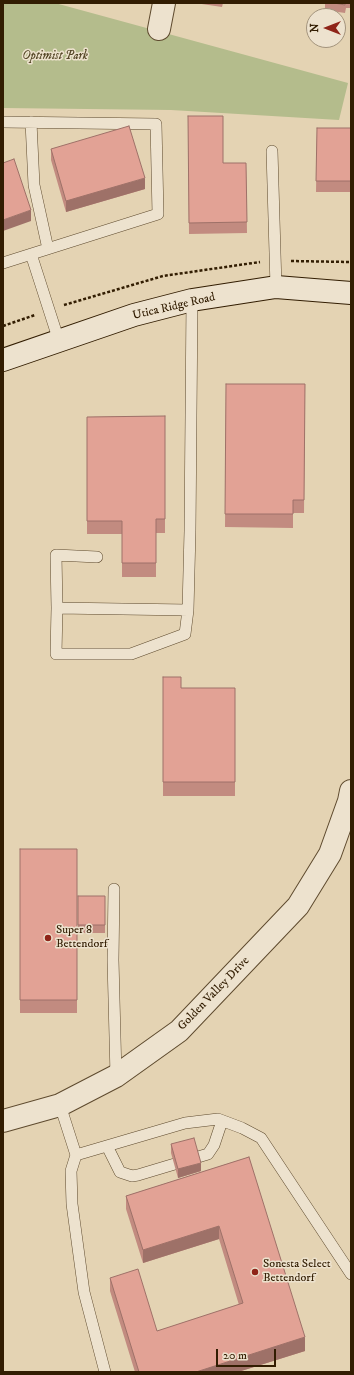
<!DOCTYPE html>
<style>
body{margin:0}
#map{position:relative;width:354px;height:1375px;overflow:hidden;background:#e4d3b3;font-family:"IM FELL DW Pica",serif}
canvas{display:block}
.frame{position:absolute;inset:0;border:4px solid #321d02;pointer-events:none}
.north{position:absolute;left:306px;top:8px;width:40px;height:40px;box-sizing:border-box;background:#ede2ce;border:1px solid #a2937c;border-radius:50%;rotate:270deg;font-size:11px;font-weight:700;line-height:16px;text-align:center;color:#321d02}
.north::after{content:'';display:block;margin:auto;width:14px;height:18px;background:#8f2418;clip-path:polygon(50% 0,100% 100%,50% 72%,0 100%)}
.scale{position:absolute;left:216px;top:1349px;width:60px;height:18px;box-sizing:border-box;border:2px solid #321d02;border-top:0;padding-left:5px;font-size:12px;line-height:14px;white-space:nowrap;color:#321d02;-webkit-text-stroke:3px #ede2ce;paint-order:stroke}
</style>
<div id="map">
<canvas width="354" height="1375"></canvas>
<div class="frame"></div>
<div class="north">N</div>
<div class="scale">20 m</div>
</div>
<script>
const ctx = document.querySelector('canvas').getContext('2d');
ctx.lineJoin = 'round';
function fill(path, color) {
  ctx.fillStyle = color;
  ctx.fill(path, 'evenodd');
}
function poly(rows) {
  const path = new Path2D();
  for (const r of rows) {
    path.moveTo(r[0], r[1]);
    for (let i = 2; i < r.length; i += 2) path.lineTo(r[i], r[i + 1]);
  }
  return path;
}
function strokePath(path, color, width, dash) {
  ctx.strokeStyle = color;
  ctx.lineWidth = width;
  ctx.lineCap = dash ? 'butt' : 'round';
  ctx.setLineDash(dash || []);
  ctx.stroke(path);
}
function label(font, color, halo, rows, align = 'center') {
  ctx.font = font + ' "IM FELL DW Pica",serif';
  ctx.lineWidth = 3;
  ctx.setLineDash([]);
  ctx.textBaseline = 'middle';
  ctx.strokeStyle = halo;
  ctx.fillStyle = color;
  for (const [text, x, y, turn = 0] of rows) {
    ctx.save();
    ctx.translate(x, y);
    ctx.rotate((+turn || 0) * Math.PI / 180);
    ctx.textAlign = isNaN(turn) ? turn : align;
    if (halo) ctx.strokeText(text, 0, 0);
    ctx.fillText(text, 0, 0);
    ctx.restore();
  }
}
fill(poly([
 [3,3,55,3,348,83,339,120,171,110,3,108]
]), '#b4bc8c');
const service = poly([
 [3,122,156,124,158,214,3,263],
 [31,122,34,185,48,249],
 [272,151,276,287],
 [31,254,59,341],
 [57,608,188,610,185,634,131,654,56,654,57,608],
 [57,608,56,555,97,557],
 [188,610,190,531,192,300],
 [114,889,113,960,116,1076],
 [60,1105,76,1155],
 [107,1146,120,1172,132,1176,138,1175,208,1154,214,1145,222,1121],
 [105,1372,84,1292,72,1204,71,1171,76,1155,185,1123,218,1119,242,1128,261,1138,351,1274]
]);
const minor = poly([
 [159,29,164,3],
 [3,1121,60,1105,116,1076,179,1031,298,906,330,854,349,801,351,791]
]);
const secondary = poly([
 [3,360,134,315,192,300,276,287,351,293]
]);
strokePath(service, '#5e4a2e', 12);
strokePath(minor, '#5e4a2e', 24);
strokePath(secondary, '#321d02', 24);
strokePath(poly([
 [291,261,351,262],
 [64,305,163,276,260,262],
 [3,326,35,315]
]), '#321d02', 2.5, [3, 2]);
strokePath(service, '#ede2ce', 11);
strokePath(minor, '#ede2ce', 22);
strokePath(secondary, '#ede2ce', 22);
fill(poly([
 [195,3,223,3,222,7],
 [325,3,351,3,351,8,346,8,345,13,325,10],
 [188,116,223,163,246,163,247,233,189,234],
 [317,128,351,128,351,192,316,192],
 [51,149,145,189,66,212,51,160],
 [226,384,305,384,304,513,293,513,293,528,225,527],
 [165,416,165,533,156,533,156,577,122,577,122,534,87,534,87,417],
 [163,677,181,688,235,688,235,796,163,796],
 [20,849,77,849,77,1013,20,1013],
 [78,896,105,896,105,933,78,933],
 [171,1144,201,1171,178,1178,171,1153],
 [249,1157,305,1351,238,1372,135,1372,110,1291,110,1278,157,1331,239,1305,219,1239,143,1263,126,1209,126,1196]
]), '#c28b80');
fill(poly([
 [145,178,145,189,66,212,66,201],
 [31,210,31,221,3,231,3,220],
 [201,1163,201,1171,178,1178,178,1169],
 [219,1226,219,1239,143,1263,143,1250],
 [305,1337,305,1351,238,1372,196,1372]
]), '#9e7168');
const building = poly([
 [334,3,345,3,345,5,334,3],
 [188,116,223,116,223,163,246,163,247,222,189,223,188,116],
 [129,126,145,178,66,201,51,149,129,126],
 [317,128,351,128,351,181,316,181,317,128],
 [14,159,31,210,3,220,3,163,14,159],
 [226,384,305,384,304,500,293,500,293,514,225,514,226,384],
 [165,416,165,519,156,519,156,563,122,563,122,521,87,521,87,417,165,416],
 [163,677,181,677,181,688,235,688,235,782,163,782,163,677],
 [20,849,77,849,77,1000,20,1000,20,849],
 [78,896,105,896,105,925,78,925,78,896],
 [194,1138,201,1163,178,1169,171,1144,194,1138],
 [249,1157,305,1337,196,1372,139,1372,110,1278,138,1269,157,1331,243,1303,219,1226,143,1250,126,1196,249,1157]
]);
fill(building, '#e2a295');
strokePath(building, '#9e7168', 1);
for (const [x, y, r, color] of [
 [48,938,4,"#8f2418"],
 [255,1272,4,"#8f2418"]
]) {
  const dot = new Path2D();
  dot.arc(x, y, r, 0, 2 * Math.PI);
  ctx.fillStyle = color;
  ctx.fill(dot);
  strokePath(dot, '#ede2ce', 1.5);
}
label('italic 12px', '#524524', '#ede2ce', [
 ["Optimist Park",55,57]
]);
label('12px', '#321d02', '#ede2ce', [
 ["Utica Ridge Road",174,307,-13],
 ["Golden Valley Drive",214,994,-46]
]);
label('12px', '#321d02', '#ede2ce', [
 ["Super 8",56,931],
 ["Bettendorf",56,945],
 ["Sonesta Select",263,1265],
 ["Bettendorf",263,1279]
], 'left');
</script>
